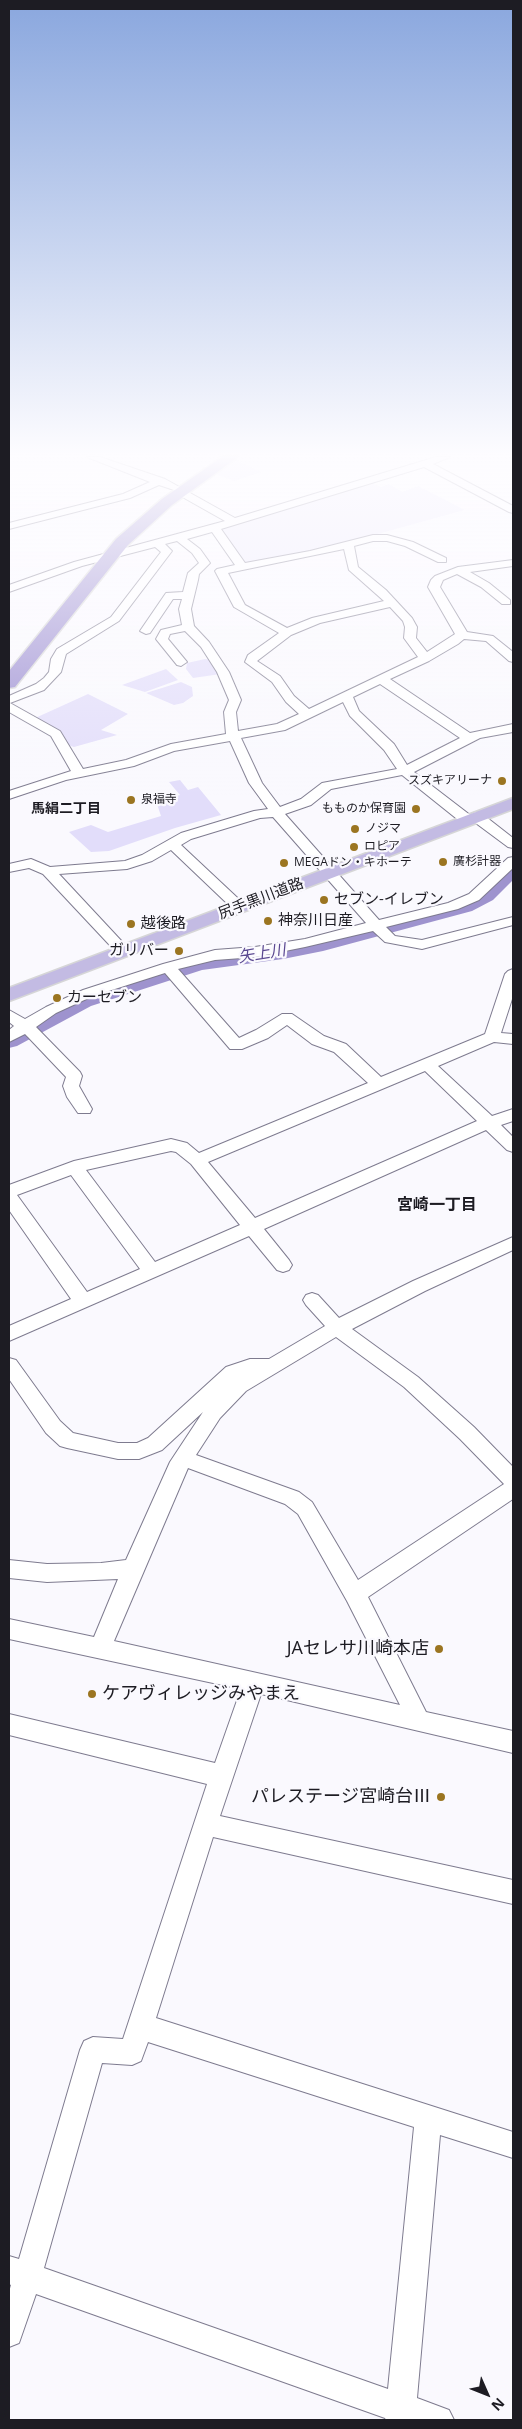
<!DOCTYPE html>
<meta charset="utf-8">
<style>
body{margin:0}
#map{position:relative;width:522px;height:2429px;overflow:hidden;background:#faf9fe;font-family:"Open Sans",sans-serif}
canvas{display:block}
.frame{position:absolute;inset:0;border:10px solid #1d1c23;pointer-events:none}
.north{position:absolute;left:462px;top:2369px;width:50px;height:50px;-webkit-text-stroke:4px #faf9fe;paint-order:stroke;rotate:134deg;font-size:14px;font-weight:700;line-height:20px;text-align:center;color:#1d1c23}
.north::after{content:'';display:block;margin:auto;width:18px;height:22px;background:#1d1c23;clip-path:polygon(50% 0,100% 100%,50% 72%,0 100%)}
</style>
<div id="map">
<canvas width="522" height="2429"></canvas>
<div class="frame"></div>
<div class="north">N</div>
</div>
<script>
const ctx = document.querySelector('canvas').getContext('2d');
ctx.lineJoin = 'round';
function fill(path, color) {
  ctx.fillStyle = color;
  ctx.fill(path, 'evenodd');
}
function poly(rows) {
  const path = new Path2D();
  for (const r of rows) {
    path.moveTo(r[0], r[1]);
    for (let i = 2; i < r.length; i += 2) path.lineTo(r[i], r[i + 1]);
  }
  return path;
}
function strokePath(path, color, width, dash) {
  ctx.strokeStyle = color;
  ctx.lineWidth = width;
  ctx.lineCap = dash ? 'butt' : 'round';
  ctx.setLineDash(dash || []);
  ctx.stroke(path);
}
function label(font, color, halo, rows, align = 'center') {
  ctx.font = font + ' "Open Sans","Noto Sans JP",sans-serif';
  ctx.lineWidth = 4.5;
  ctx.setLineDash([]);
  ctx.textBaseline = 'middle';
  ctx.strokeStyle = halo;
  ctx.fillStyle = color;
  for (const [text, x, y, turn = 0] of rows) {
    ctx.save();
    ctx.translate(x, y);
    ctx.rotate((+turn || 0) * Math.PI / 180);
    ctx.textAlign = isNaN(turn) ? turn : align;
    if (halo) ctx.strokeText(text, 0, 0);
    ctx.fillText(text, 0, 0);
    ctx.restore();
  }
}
fill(poly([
 [236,460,241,462,261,472,234,481,216,474],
 [372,483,381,487,389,484,402,492,418,486,465,510,327,548,247,564,243,563,221,529]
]), '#edeafc');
fill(poly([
 [205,659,213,660,221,674,193,678,186,669,187,663],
 [166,669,178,680,145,692,122,685],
 [181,682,192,687,193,696,183,703,174,705,146,693],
 [88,694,128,714,101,730,117,735,74,747,68,745,33,719],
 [180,780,188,790,198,787,221,815,175,828,109,851,91,852,69,832,91,825,108,832,161,816,156,801,180,795,169,782]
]), '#e2ddfa');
fill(poly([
 [513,863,513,880,493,900,472,911,323,951,283,959,202,970,91,1006,17,1046,9,1048,9,1032,75,996,199,957,283,947,321,939,458,903,479,892,506,865,513,863]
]), '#9e93ce');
const minor = poly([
 [87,457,100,457,165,479,235,518,436,457,450,457,433,464,513,506,513,513,509,512,424,467,221,529,245,563,310,551,373,535,387,535,413,542,446,558,446,562,438,562,405,546,387,541,373,541,354,546,358,567,386,590,412,618,417,627,416,638,427,652,455,634,428,587,431,580,435,576,458,567,513,560,513,566,470,572,489,583,510,600,510,604,502,604,481,587,457,574,443,580,440,587,467,632,493,636,513,652,513,662,509,661,486,641,464,639,458,644,429,661,390,679,470,733,513,724,513,732,480,738,414,772,470,815,476,812,481,813,513,838,513,848,508,847,473,821,467,824,462,823,402,775,331,789,311,805,285,814,379,920,448,903,469,894,508,858,513,857,513,868,479,900,458,909,386,927,395,936,422,940,513,917,513,925,422,949,385,942,373,931,305,947,255,957,215,960,178,969,239,1038,256,1030,282,1014,292,1014,324,1036,346,1044,381,1077,485,1034,505,974,508,971,513,969,513,996,501,1033,513,1034,513,1044,494,1042,438,1066,492,1116,513,1109,513,1121,501,1125,513,1137,513,1152,507,1150,486,1130,264,1229,289,1260,292,1265,289,1270,283,1272,277,1270,249,1236,9,1341,9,1326,71,1299,9,1210,9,1185,74,1161,171,1139,187,1143,199,1153,368,1083,334,1052,312,1044,287,1025,268,1038,242,1049,230,1049,165,973,93,996,56,1013,36,1027,80,1072,82,1076,79,1086,92,1109,90,1113,78,1113,67,1097,63,1086,66,1077,28,1037,25,1034,9,1042,9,1030,14,1026,9,1022,9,1010,25,1019,46,1007,83,990,163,964,215,950,255,947,305,939,366,923,273,817,260,818,191,839,181,845,244,904,246,907,244,910,234,910,171,850,152,861,127,869,59,874,128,948,130,951,123,956,118,954,43,874,29,868,9,872,9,864,31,859,50,867,125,861,142,855,181,833,254,811,268,809,249,783,230,741,174,751,134,766,66,780,9,799,9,791,71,771,51,736,9,712,9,696,36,684,44,678,49,672,51,659,57,649,111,617,161,552,155,547,82,566,9,592,9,585,74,562,225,521,177,494,177,491,159,485,130,498,9,529,9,523,123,494,150,482,87,457],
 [212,532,235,565,217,569,215,571,234,607,279,633,248,655,245,662,272,682,286,702,299,714,277,724,238,731,236,712,241,700,229,672,209,642,194,626,191,609,198,580,199,574,210,563,200,549,187,539,212,532],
 [177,541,192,553,199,563,188,573,183,592,166,593,140,631,146,634,150,633,173,599,182,599,179,609,182,625,161,630,156,639,177,665,181,666,187,662,168,639,170,634,185,631,201,647,217,672,229,700,224,712,226,734,171,744,126,760,83,769,60,731,10,703,44,690,61,672,66,654,119,621,172,551,165,544,177,541],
 [344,549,349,570,384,601,312,618,287,628,245,605,228,573,344,549],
 [390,607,403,621,405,627,404,638,418,657,309,709,294,696,280,676,257,661,291,635,320,623,390,607],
 [380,684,460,738,407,765,394,744,359,711,353,697,380,684],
 [343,702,350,716,384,750,397,769,322,783,301,799,280,807,262,783,241,738,285,730,343,702],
 [425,1071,477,1121,255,1218,208,1162,425,1071],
 [171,1151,176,1152,191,1164,240,1225,155,1262,86,1170,171,1151],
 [71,1175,140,1269,87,1292,17,1195,71,1175],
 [513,1237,513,1250,425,1291,352,1329,418,1377,474,1427,513,1467,513,1499,368,1597,426,1712,513,1731,513,1753,261,1694,220,1816,513,1880,513,1904,213,1837,156,2018,513,2132,513,2158,440,2135,417,2398,449,2410,454,2420,386,2420,385,2418,36,2294,19,2343,9,2347,9,2292,11,2285,9,2284,9,2256,19,2259,80,2050,84,2041,93,2037,123,2039,207,1784,9,1735,9,1714,215,1763,241,1689,9,1639,9,1619,94,1637,118,1579,47,1582,9,1578,9,1560,47,1564,101,1563,126,1560,170,1462,203,1412,162,1450,139,1459,118,1459,67,1448,60,1446,46,1433,9,1379,9,1358,16,1360,60,1421,73,1433,118,1443,137,1443,148,1438,226,1367,250,1359,269,1359,325,1326,306,1305,303,1300,306,1295,312,1293,318,1295,339,1318,413,1281,513,1237],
 [336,1337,404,1387,460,1439,504,1484,358,1580,312,1502,299,1492,196,1455,220,1418,246,1391,336,1337],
 [188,1468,285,1504,298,1514,347,1601,400,1705,114,1641,188,1468],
 [148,2042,414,2127,388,2389,44,2268,102,2063,132,2065,141,2061,148,2042]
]);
const major = poly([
 [513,798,513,809,9,1001,9,988,513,798]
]);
const highway = poly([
 [222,457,238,457,172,505,128,545,15,687,9,688,9,671,116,539,162,499,222,457]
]);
strokePath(minor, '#7e7b8f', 2);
strokePath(major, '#d6d6d7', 3);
strokePath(highway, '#d6d6d7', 3);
fill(minor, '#fff');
fill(major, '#c3bbe3');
fill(highway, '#9b8dd1');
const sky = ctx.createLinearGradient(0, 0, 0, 797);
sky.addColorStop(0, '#8aa7de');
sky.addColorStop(0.57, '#fdfcff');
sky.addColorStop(1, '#fdfcff00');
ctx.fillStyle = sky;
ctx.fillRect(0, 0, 522, 797);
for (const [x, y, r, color] of [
 [502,781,5,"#9b7521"],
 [131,800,5,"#9b7521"],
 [416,809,5,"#9b7521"],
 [355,829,5,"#9b7521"],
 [354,847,5,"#9b7521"],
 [443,862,5,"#9b7521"],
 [284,863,5,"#9b7521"],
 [324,900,5,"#9b7521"],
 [268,921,5,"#9b7521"],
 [131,924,5,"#9b7521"],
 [179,951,5,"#9b7521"],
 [57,998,5,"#9b7521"],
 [439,1649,5,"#9b7521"],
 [92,1694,5,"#9b7521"],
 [441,1797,5,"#9b7521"]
]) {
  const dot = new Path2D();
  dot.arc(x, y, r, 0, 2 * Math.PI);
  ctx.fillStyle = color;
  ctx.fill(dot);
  strokePath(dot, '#faf9fe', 2);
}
label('12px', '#1d1c23', '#faf9fe', [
 ["スズキアリーナ",492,781,"right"],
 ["泉福寺",141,800],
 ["もものか保育園",406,809,"right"],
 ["ノジマ",365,829],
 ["ロピア",364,847],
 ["廣杉計器",453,862],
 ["MEGAドン・キホーテ",294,863]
], 'left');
label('bold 14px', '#1d1c23', '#faf9fe', [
 ["馬絹二丁目",66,809]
]);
label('15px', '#1d1c23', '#faf9fe', [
 ["尻手黒川道路",261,899,-21]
]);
label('15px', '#1d1c23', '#faf9fe', [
 ["セブン-イレブン",334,900],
 ["神奈川日産",278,921],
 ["越後路",141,924],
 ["ガリバー",169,951,"right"],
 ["カーセブン",67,998]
], 'left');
label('italic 16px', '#5b4991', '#faf9fe', [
 ["矢上川",262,954,-9]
]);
label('bold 16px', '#1d1c23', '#faf9fe', [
 ["宮崎一丁目",437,1205]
]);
label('18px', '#1d1c23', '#faf9fe', [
 ["JAセレサ川崎本店",429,1649],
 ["ケアヴィレッジみやまえ",102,1694,"left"],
 ["パレステージ宮崎台Ⅲ",431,1797]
], 'right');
</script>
